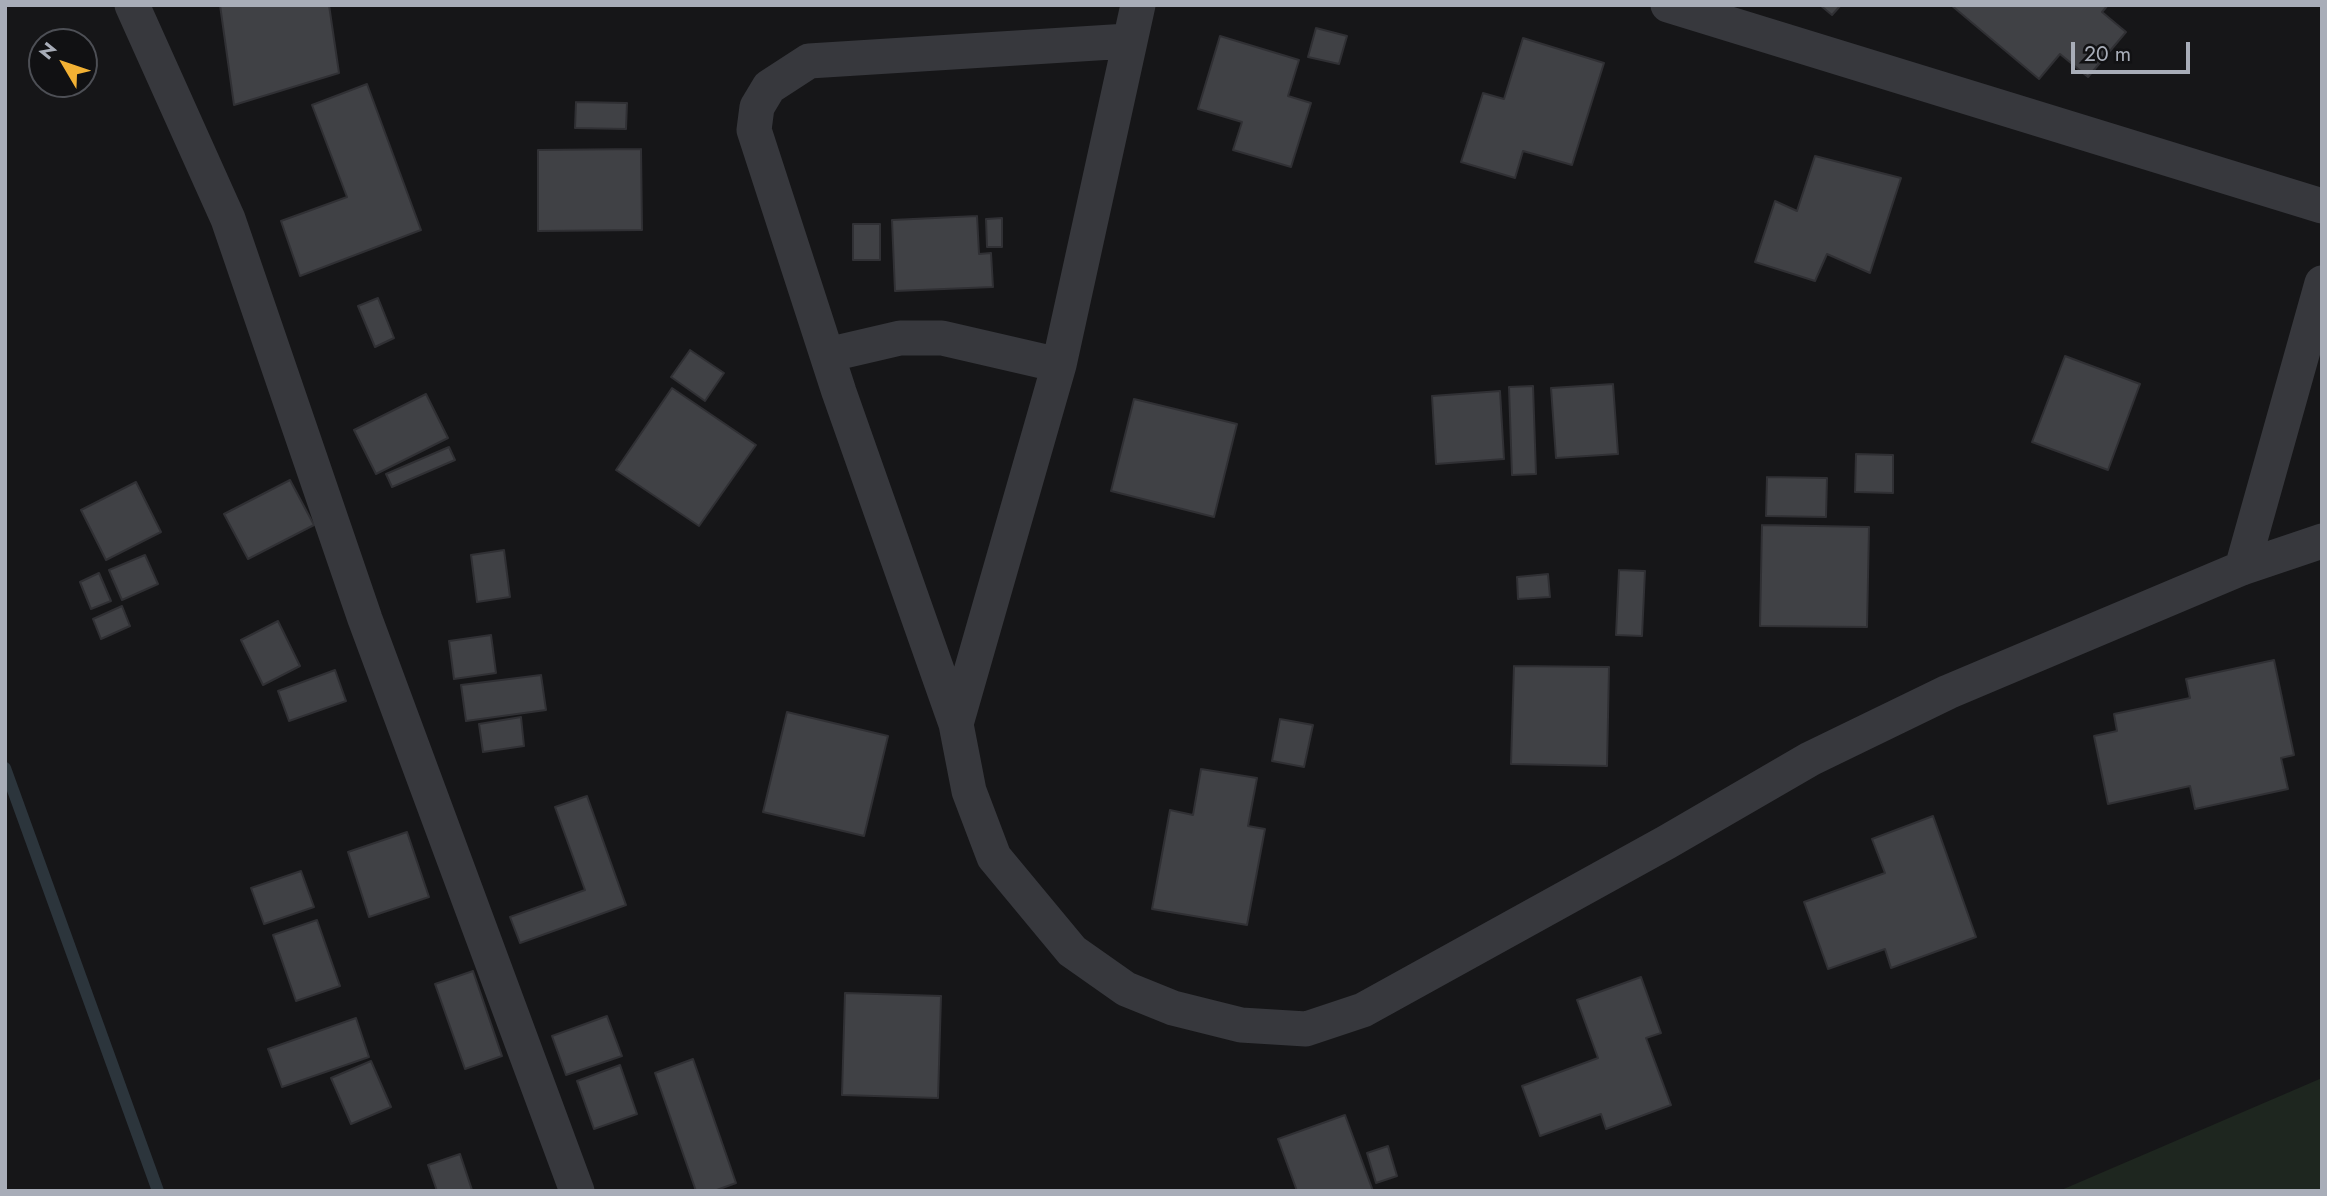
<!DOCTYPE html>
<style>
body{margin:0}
#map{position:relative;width:2327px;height:1196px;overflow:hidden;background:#161618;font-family:Jost,sans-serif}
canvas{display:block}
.frame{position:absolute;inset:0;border:7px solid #a8adb8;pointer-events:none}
.north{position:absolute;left:28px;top:28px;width:70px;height:70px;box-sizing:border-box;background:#111113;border:2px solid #4d4f55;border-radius:50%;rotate:309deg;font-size:19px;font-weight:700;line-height:28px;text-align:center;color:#a8adb8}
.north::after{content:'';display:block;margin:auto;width:24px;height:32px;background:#f2b134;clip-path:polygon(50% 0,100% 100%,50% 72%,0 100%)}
.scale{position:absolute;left:2071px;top:42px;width:119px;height:32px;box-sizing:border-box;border:4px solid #a8adb8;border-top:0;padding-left:9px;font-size:21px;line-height:24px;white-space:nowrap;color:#a8adb8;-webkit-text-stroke:5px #111113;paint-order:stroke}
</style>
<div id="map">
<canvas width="2327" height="1196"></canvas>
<div class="frame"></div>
<div class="north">N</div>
<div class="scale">20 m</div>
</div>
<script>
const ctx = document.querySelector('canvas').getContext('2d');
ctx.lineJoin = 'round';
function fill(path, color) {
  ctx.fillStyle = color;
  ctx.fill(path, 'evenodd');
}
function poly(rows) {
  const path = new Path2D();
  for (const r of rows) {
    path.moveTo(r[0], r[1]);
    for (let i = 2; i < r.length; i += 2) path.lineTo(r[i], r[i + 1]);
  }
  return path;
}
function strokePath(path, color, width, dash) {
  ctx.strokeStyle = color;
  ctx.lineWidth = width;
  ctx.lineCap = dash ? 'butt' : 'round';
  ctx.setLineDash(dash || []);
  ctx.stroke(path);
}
fill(poly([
 [2322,1078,2322,1191,2059,1191]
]), '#1e261f');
strokePath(poly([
 [5,768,158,1191]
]), '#2c353c', 12);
const building = poly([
 [220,5,329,5,339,73,234,105,220,5],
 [1820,5,1841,5,1832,15,1820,5],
 [1951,5,2108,5,2102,12,2126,32,2088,77,2060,54,2039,79,1951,5],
 [1316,28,1347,36,1339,64,1308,57,1316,28],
 [1220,36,1299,60,1288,96,1311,103,1291,167,1233,150,1242,122,1198,109,1220,36],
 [1523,38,1604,63,1572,165,1523,151,1515,178,1461,162,1483,93,1504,99,1523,38],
 [367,84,421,230,300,276,281,221,347,197,312,105,367,84],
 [576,102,627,103,626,129,575,128,576,102],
 [641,149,642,230,538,231,538,150,641,149],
 [1815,156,1901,178,1870,273,1827,254,1815,281,1755,262,1775,201,1797,211,1815,156],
 [977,216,979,254,991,253,993,287,895,291,892,220,977,216],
 [1002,218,1002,247,987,247,986,219,1002,218],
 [853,224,880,224,880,260,853,260,853,224],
 [378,298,394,338,375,347,358,306,378,298],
 [690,350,724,373,705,401,671,377,690,350],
 [2065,356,2140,384,2108,470,2032,442,2065,356],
 [1613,384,1618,454,1556,458,1551,388,1613,384],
 [1533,386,1536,474,1512,475,1509,387,1533,386],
 [672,388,756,445,699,526,616,470,672,388],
 [1500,391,1504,459,1436,464,1432,396,1500,391],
 [426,394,448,438,376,474,354,430,426,394],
 [1134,399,1237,424,1214,517,1111,491,1134,399],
 [449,447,455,460,392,487,386,474,449,447],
 [1856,454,1893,455,1893,493,1855,492,1856,454],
 [1767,477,1827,478,1826,517,1766,516,1767,477],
 [290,480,314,525,248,559,224,514,290,480],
 [136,482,161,532,106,560,81,510,136,482],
 [1762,525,1869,527,1867,627,1760,626,1762,525],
 [504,550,510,597,477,602,471,555,504,550],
 [145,555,158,584,122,600,109,570,145,555],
 [1619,570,1645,571,1642,636,1616,635,1619,570],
 [99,573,111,601,91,609,80,582,99,573],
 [1548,574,1550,597,1518,599,1517,577,1548,574],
 [122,606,130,626,101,639,93,619,122,606],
 [278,621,300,666,263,685,241,640,278,621],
 [491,635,496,673,454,679,449,641,491,635],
 [2274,660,2294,755,2281,758,2288,789,2195,809,2190,786,2108,804,2094,736,2117,731,2114,714,2190,698,2186,679,2274,660],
 [1514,666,1609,667,1607,766,1511,764,1514,666],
 [335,670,346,701,289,721,278,691,335,670],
 [541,675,546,710,466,721,461,685,541,675],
 [787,712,888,736,864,836,763,812,787,712],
 [521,717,524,746,483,752,479,724,521,717],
 [1280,719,1313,725,1304,767,1272,761,1280,719],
 [1201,769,1257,778,1248,826,1265,829,1247,925,1152,909,1170,810,1193,815,1201,769],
 [587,796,626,905,520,943,510,917,585,890,555,807,587,796],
 [1933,816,1976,937,1891,968,1885,949,1828,969,1804,902,1885,873,1872,839,1933,816],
 [407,832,429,897,369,917,348,852,407,832],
 [301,871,314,907,264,924,251,888,301,871],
 [317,920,340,986,296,1001,273,935,317,920],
 [473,971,502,1056,465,1069,435,984,473,971],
 [1641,977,1661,1033,1646,1038,1671,1105,1606,1129,1601,1114,1540,1136,1522,1086,1598,1058,1577,1000,1641,977],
 [845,993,941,996,938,1098,842,1095,845,993],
 [607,1016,622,1056,566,1075,552,1036,607,1016],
 [356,1018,369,1057,282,1087,268,1049,356,1018],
 [693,1059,736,1183,714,1191,696,1191,655,1073,693,1059],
 [371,1061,391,1107,351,1124,331,1078,371,1061],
 [620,1065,637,1114,594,1129,577,1081,620,1065],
 [1345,1115,1373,1191,1297,1191,1278,1139,1345,1115],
 [1388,1146,1397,1176,1376,1183,1367,1153,1388,1146],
 [460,1154,472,1190,437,1191,428,1165,460,1154]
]);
fill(building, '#404145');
strokePath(building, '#303034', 2);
strokePath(poly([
 [132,5,228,219,365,619,577,1191],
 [1668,5,2322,206],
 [1128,41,809,61,769,87,757,107,754,130,839,392,956,724,969,791,994,857,1072,951,1126,989,1173,1008,1241,1025,1306,1029,1363,1010,1667,842,1810,759,1948,692,2242,568,2322,541],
 [827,355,900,338,942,338,1059,365],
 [2242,568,2322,283],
 [956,724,1059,365,1138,5]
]), '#37383d', 35);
</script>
